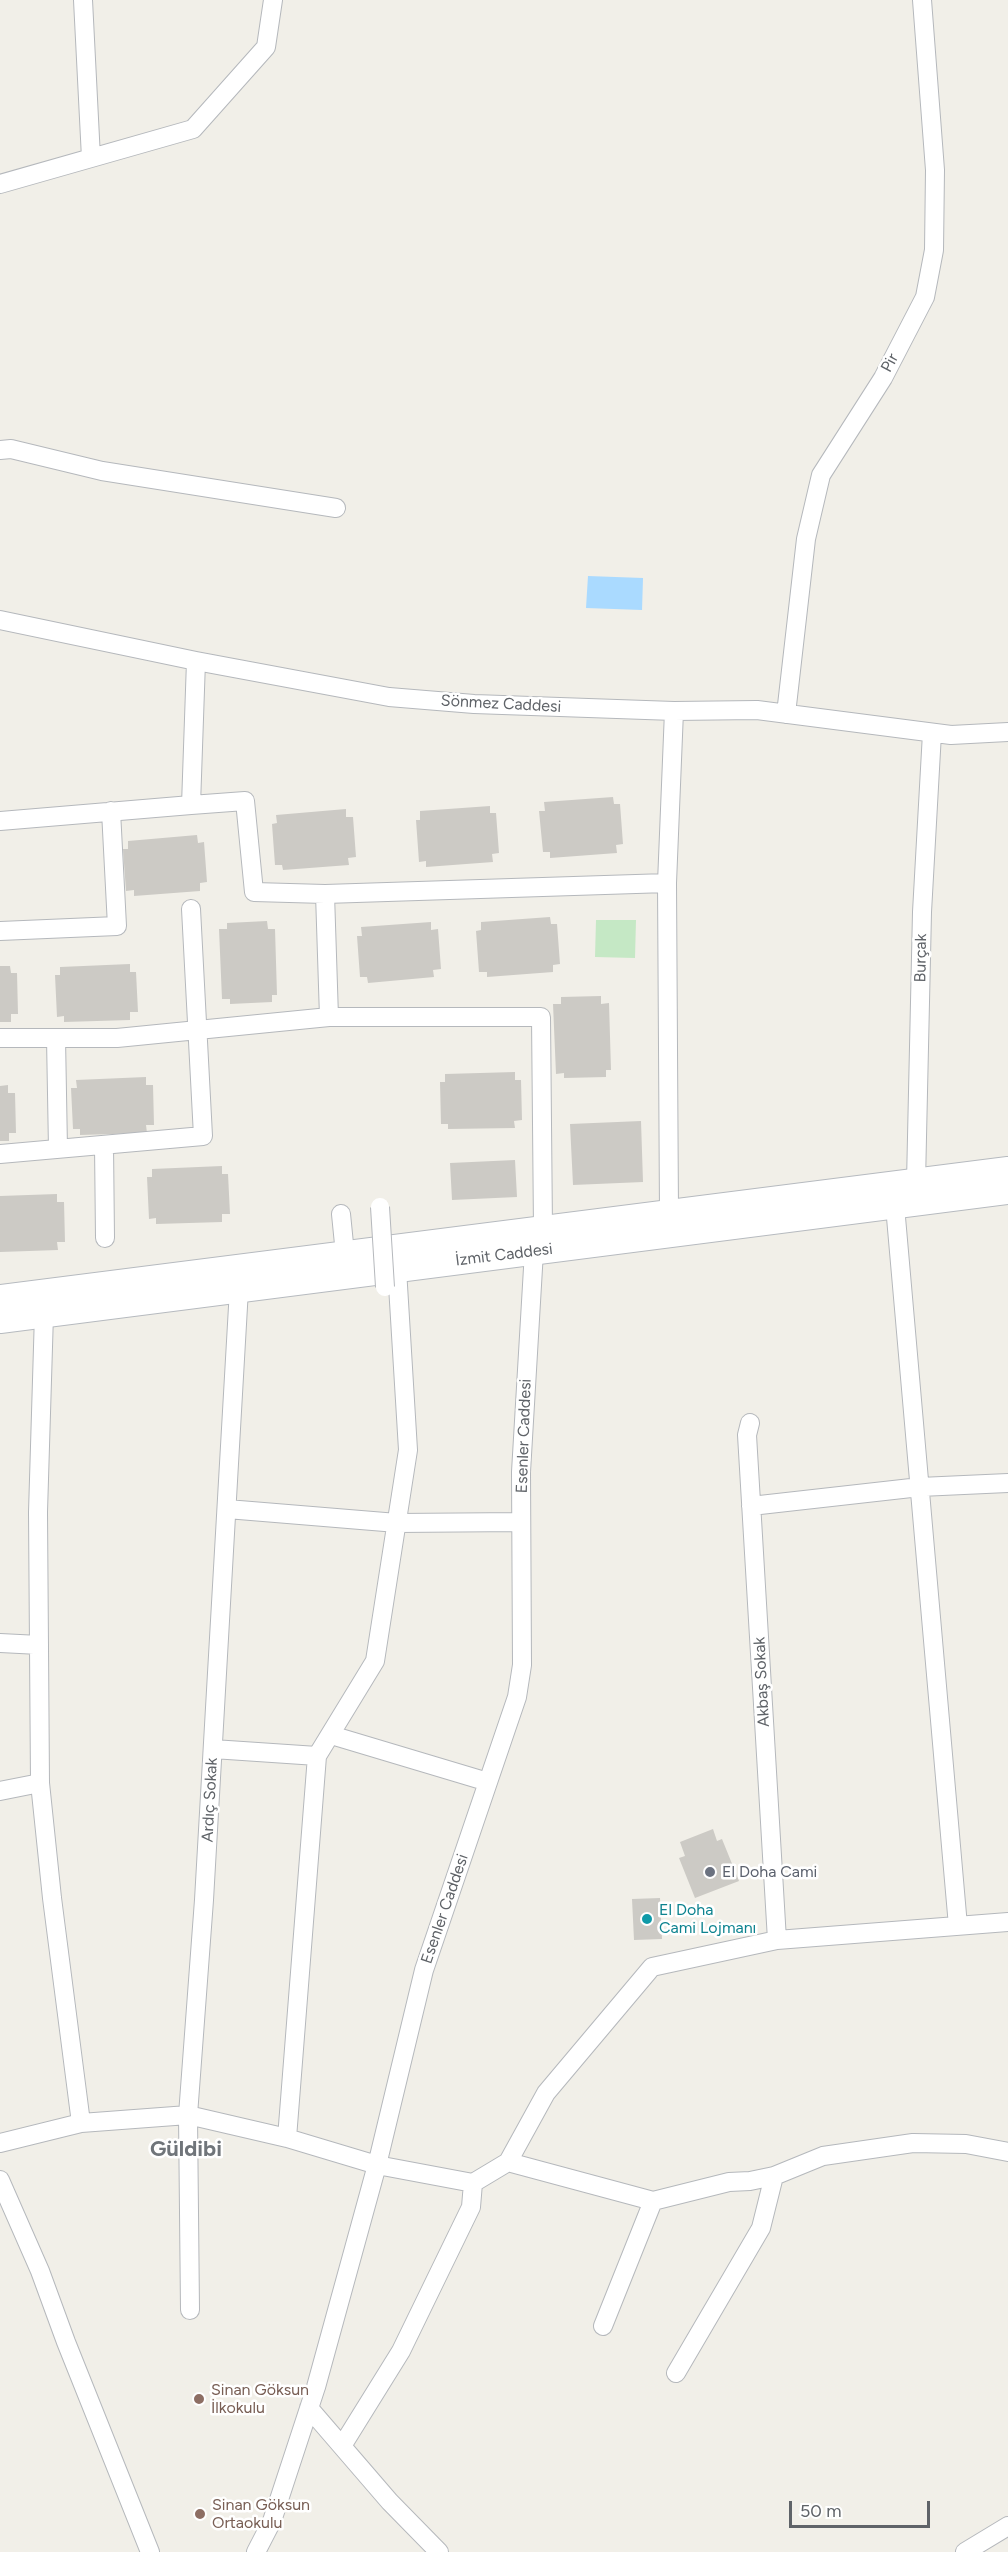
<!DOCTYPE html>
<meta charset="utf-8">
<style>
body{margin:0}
#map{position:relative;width:1008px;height:2552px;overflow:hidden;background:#f1efe8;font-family:Figtree,sans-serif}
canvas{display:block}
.scale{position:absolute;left:789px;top:2501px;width:141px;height:27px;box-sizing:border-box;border:3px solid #5f6368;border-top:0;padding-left:8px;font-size:18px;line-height:21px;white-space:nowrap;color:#5f6368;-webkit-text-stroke:4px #fff;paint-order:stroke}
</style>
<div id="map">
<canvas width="1008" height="2552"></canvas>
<div class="scale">50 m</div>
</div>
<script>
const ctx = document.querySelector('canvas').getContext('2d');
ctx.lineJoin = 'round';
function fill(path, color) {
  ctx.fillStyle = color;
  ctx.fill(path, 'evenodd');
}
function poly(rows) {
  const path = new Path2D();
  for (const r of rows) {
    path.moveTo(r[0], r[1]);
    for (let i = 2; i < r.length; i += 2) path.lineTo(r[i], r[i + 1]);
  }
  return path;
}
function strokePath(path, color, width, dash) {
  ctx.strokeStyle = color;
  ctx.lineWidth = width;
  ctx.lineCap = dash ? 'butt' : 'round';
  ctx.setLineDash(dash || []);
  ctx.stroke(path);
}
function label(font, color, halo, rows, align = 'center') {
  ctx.font = font + ' Figtree,sans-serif';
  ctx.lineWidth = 5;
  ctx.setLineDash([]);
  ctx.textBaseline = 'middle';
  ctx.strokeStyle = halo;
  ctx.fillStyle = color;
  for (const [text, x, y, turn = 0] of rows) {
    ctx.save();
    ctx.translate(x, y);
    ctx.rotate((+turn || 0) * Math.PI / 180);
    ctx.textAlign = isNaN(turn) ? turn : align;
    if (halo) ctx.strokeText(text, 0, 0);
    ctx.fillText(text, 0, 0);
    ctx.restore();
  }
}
fill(poly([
 [596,920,636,920,635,958,595,957]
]), '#c5e8c5');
fill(poly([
 [588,576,643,578,642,610,586,608]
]), '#aadaff');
fill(poly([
 [613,797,614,804,620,804,623,844,616,845,617,853,550,858,550,852,543,852,539,811,545,811,544,802],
 [490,806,490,813,496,813,499,853,492,854,493,862,426,867,426,861,419,862,416,820,420,820,420,811],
 [346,809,346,817,353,817,356,857,348,858,349,865,283,870,282,865,275,865,272,824,277,823,276,815],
 [197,835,198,843,204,842,207,882,200,883,200,891,134,896,134,890,126,891,123,849,128,849,128,841],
 [550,917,551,924,557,924,560,964,553,965,553,972,487,977,487,972,479,972,476,931,481,930,481,922],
 [267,921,268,929,275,929,277,995,272,995,272,1002,230,1004,230,999,222,999,219,929,227,929,227,923],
 [431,922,431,930,438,929,441,969,433,970,434,977,368,983,367,977,360,977,357,936,362,936,361,927],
 [130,964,130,972,136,972,138,1012,130,1012,130,1020,64,1022,64,1016,57,1017,55,975,60,975,60,967],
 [0,966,10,966,11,973,17,973,18,1014,11,1014,11,1022,0,1022],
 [601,996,601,1004,609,1003,611,1070,606,1070,606,1077,564,1078,564,1073,556,1074,553,1004,561,1004,561,997],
 [515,1072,515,1080,521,1080,522,1120,514,1121,515,1128,448,1129,448,1124,441,1124,440,1082,445,1082,445,1074],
 [146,1077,146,1085,153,1085,154,1125,146,1125,147,1133,80,1135,80,1129,73,1129,71,1088,77,1088,76,1080],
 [8,1085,8,1093,15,1093,16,1133,9,1133,9,1141,0,1141,0,1086],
 [641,1121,643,1182,573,1185,570,1124],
 [515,1160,517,1197,452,1200,450,1163],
 [222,1166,222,1174,228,1174,230,1214,222,1214,222,1222,156,1224,156,1218,149,1219,147,1177,152,1177,152,1169],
 [57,1194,57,1202,64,1202,65,1242,57,1242,58,1250,0,1252,0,1196],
 [713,1829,717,1841,722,1839,739,1881,695,1898,679,1858,685,1856,680,1842],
 [660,1898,662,1939,634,1940,632,1899]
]), '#cccac5');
const street = poly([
 [83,0,91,158],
 [0,184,193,129,266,47,273,0],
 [0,450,11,449,102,471,336,508],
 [0,620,196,661,389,697,474,704,674,711,757,710,951,735,1008,732],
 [786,714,806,539,821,475,883,378,925,297,934,250,935,170,922,0],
 [191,805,245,801,254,892,325,894],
 [0,821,191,805,196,661],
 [0,931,117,926,111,811],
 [329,1017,325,894,667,883],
 [0,1038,117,1038,329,1017,541,1017,543,1229],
 [56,1038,58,1149],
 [104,1145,105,1238],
 [0,1154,203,1136,191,909],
 [916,1182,922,912,932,733],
 [895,1206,958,1926],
 [669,1213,667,883,674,711],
 [341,1214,345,1254],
 [44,1314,38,1512,40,1783,52,1898,81,2123],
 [750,1423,747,1435,777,1940],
 [751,1506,920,1487,1008,1483],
 [227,1509,397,1523,521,1522],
 [0,1643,39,1645],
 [331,1735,488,1782],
 [213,1749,317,1756],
 [0,1791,40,1783],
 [287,2138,317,1756,375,1661,408,1450,397,1269],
 [0,2143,81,2123,188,2115,287,2138,377,2165,473,2183,508,2162,546,2093,652,1967,777,1940,1008,1922],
 [508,2162,653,2201,729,2182,750,2181,774,2176,823,2156,913,2143,966,2144,1008,2152],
 [0,2180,40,2271,66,2342,150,2552],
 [190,2310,188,2115,204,1900,239,1289],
 [603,2326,653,2201],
 [676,2373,761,2228,774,2176],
 [309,2408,390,2502,439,2552],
 [342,2446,401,2351,471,2207,473,2183],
 [256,2552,272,2521,316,2387,377,2165,424,1970,517,1697,522,1665,521,1472,534,1251],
 [965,2552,1008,2526]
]);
const secondary = poly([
 [0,1298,1008,1170],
 [0,1320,1008,1191]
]);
strokePath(street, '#b5b8bc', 20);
strokePath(secondary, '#b6babf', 28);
strokePath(street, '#fff', 18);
strokePath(secondary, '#fff', 26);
const streetBridge = poly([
 [380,1207,385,1287]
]);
strokePath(streetBridge, '#b5b8bc', 20, []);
strokePath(streetBridge, '#fff', 18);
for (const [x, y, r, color] of [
 [710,1872,6,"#6b7280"],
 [647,1919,6,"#0f9aa8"],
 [199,2399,6,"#8d6e63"],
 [200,2514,6,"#8d6e63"]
]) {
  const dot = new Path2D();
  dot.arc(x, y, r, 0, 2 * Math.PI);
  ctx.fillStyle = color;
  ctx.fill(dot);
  strokePath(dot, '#fff', 2);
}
label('16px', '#5f6368', '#fff', [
 ["Pir",890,363,-62],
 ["Sönmez Caddesi",501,704,3],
 ["Burçak",921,958,-89],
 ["İzmit Caddesi",504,1255,-7],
 ["Esenler Caddesi",524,1436,-88],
 ["Akbaş Sokak",762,1682,-93],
 ["Ardıç Sokak",210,1800,-87],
 ["Esenler Caddesi",445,1909,-71]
]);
label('16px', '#5b616d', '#fff', [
 ["El Doha Cami",722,1872]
], 'left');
label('16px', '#0d838f', '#fff', [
 ["El Doha",659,1910],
 ["Cami Lojmanı",659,1928]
], 'left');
label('16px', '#785e54', '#fff', [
 ["Sinan Göksun",211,2390],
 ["İlkokulu",211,2408],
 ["Sinan Göksun",212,2505],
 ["Ortaokulu",212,2523]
], 'left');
label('bold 22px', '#70757a', '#fff', [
 ["Güldibi",186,2150]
]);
</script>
